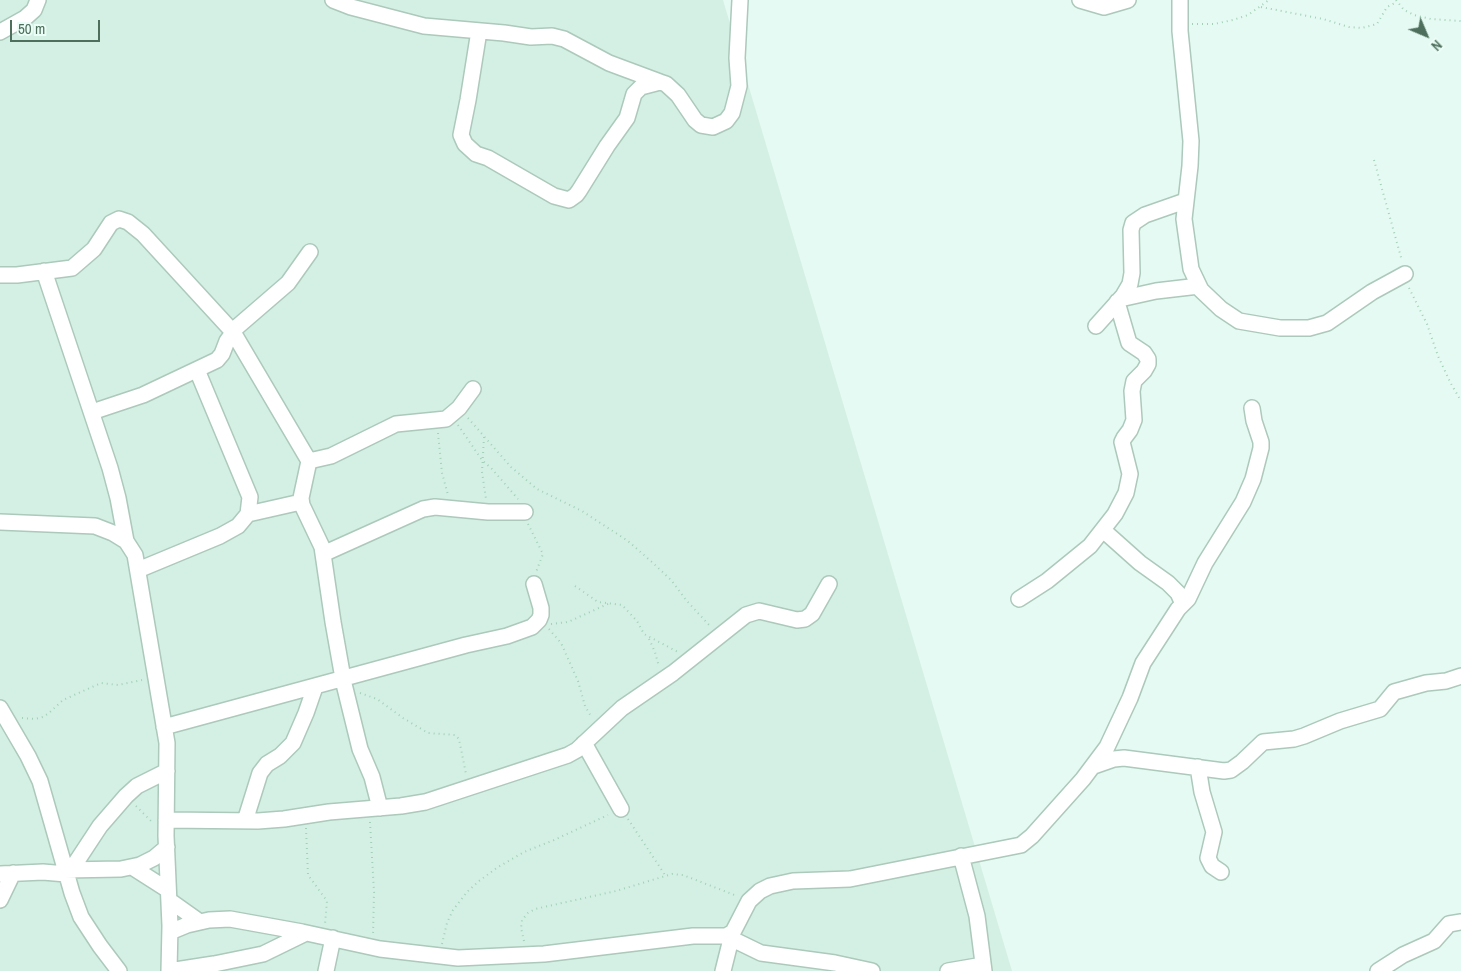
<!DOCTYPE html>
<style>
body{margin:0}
#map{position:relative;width:1461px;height:971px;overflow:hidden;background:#e5faf2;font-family:"Archivo Narrow",sans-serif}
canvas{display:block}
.north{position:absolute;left:1401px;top:10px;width:50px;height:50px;-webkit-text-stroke:4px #eafdf6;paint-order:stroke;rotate:135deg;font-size:14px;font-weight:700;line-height:20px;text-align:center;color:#4d6f5b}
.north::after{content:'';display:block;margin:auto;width:18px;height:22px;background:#4d6f5b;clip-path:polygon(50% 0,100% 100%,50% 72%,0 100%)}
.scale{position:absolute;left:10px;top:20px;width:90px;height:22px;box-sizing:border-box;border:2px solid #4d6f5b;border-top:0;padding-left:6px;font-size:15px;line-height:18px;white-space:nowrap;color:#4d6f5b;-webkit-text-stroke:4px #eafdf6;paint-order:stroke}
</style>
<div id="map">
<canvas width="1461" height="971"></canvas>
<div class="north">N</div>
<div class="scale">50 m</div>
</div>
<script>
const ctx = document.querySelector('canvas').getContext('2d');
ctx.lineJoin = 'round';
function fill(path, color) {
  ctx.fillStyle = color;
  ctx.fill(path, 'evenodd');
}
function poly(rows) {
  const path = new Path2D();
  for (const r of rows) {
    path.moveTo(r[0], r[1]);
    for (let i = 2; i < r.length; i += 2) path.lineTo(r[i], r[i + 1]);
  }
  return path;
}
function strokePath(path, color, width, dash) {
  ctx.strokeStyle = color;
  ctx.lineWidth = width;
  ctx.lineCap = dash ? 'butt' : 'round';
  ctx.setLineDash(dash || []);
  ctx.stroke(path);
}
fill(poly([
 [0,0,723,0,1012,971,0,971]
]), '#d4f0e5');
const minor = poly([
 [333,0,351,7,424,26,504,33,531,37,552,36,564,39,609,63,660,82],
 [1080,0,1104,7,1128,0],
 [1180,0,1180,31,1191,141,1190,166,1184,219,1191,269,1201,290,1221,309,1239,321,1280,328,1309,328,1327,323,1372,292,1405,274],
 [479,31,468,100,461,135,465,144,476,154,488,158,554,196,569,200,576,195,579,191,607,146,627,118,634,94,641,87,660,82,666,84,678,95,695,120,701,125,713,127,726,121,732,113,739,86,737,58,740,0],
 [0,32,25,18,34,10,38,0],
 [44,271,110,468,118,498,126,541],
 [0,275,17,275,72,268,94,249,111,223,119,219,128,222,143,234,233,332,309,461,301,498,302,505,322,547,333,622,344,684,360,749,372,777,380,808],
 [1120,299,1156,291,1199,286],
 [1096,326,1123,296,1130,284,1132,273,1131,230,1133,223,1145,215,1185,201],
 [92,412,143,395,217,360,222,354,227,341,237,327,288,283,310,252],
 [309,461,331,456,396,424,446,419,459,408,473,389],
 [248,514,301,502],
 [0,522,95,526,113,533,126,541,135,555,167,743,166,836,170,926,169,971],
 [1103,530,1140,563,1168,583,1178,593,1183,604],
 [323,554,423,509,435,507,488,512,525,512],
 [138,570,220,536,238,526,248,514,250,497,197,370],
 [1019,599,1047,581,1090,546,1115,514,1126,493,1130,474,1122,442,1124,438,1130,430,1134,420,1132,391,1134,381,1144,371,1148,364,1148,359,1144,353,1129,343,1117,302],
 [0,708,28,756,40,781,72,893,81,917,100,946,119,971],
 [164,727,466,645,507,636,532,627,539,620,541,615,541,608,534,584],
 [584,743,621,809],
 [1094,766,1114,759,1124,758,1224,771,1231,770,1242,762,1263,742,1294,739,1304,736,1340,721,1380,709,1394,692,1426,683,1446,681,1461,676],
 [1198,767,1202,792,1214,832,1208,858,1212,866,1221,872],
 [166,820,258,821,284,819,329,812,401,806,425,802,568,755,577,750,622,708,673,673,746,615,759,611,797,620,805,619,812,614,829,584],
 [245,821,260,773,267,764,280,756,293,743,306,713,315,687],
 [961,856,977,916,984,971],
 [132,867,168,890],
 [65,870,121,869,140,865,154,858,167,847],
 [71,870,100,826,126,796,137,786,167,771],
 [0,874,43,872,66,874],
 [0,900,13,873],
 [169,900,200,922],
 [170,932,187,925,209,920,230,919,302,932,380,949,458,958,544,954,693,936,726,936,733,932,749,901,760,891,770,886,793,881,850,879,1021,845,1032,836,1083,779,1107,747,1130,698,1143,663,1178,609,1188,599,1205,563,1243,502,1253,479,1261,448,1261,442,1254,421,1252,408],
 [726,936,761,953,835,963,872,971],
 [169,971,214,964,263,954,306,933],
 [326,971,333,938],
 [723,971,731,939],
 [948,971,983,965],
 [1378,971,1403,955,1434,941,1449,924,1461,922]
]);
strokePath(minor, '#acc9bb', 18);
strokePath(poly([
 [1396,0,1404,10,1414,15,1431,19,1461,21],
 [1261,7,1323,19,1349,27,1362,28,1377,24,1387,7,1397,2],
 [1192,24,1214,24,1233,20,1248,15,1269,0],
 [1374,160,1402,261],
 [1409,288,1427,324,1438,356,1450,382,1461,401],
 [468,418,511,467,537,489,582,511,628,541,653,563,672,581,686,600,710,626],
 [458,425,482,460,492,469,518,499],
 [438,433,442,473,448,495],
 [484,437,482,472,486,499],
 [528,524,543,554,536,572],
 [575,586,598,602,622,605,637,621,644,634,678,652],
 [551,624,568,622,610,603],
 [549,629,561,643,578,681,585,706,592,718],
 [649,639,655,652,659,667],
 [360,693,377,699,403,718,428,733,455,735,459,739,466,774],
 [22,718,35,719,43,717,49,713,63,700,101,683,118,685,142,680],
 [136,806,152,822],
 [628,819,665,875],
 [370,822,374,892,373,935],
 [306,828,308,875,327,901,325,924],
 [524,941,521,928,522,920,528,913,535,909,616,891,672,874,683,875,737,896],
 [442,944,447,923,453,910,467,892,479,881,498,867,524,852,554,840,608,815]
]), '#a3d0b7', 2, [1, 4]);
strokePath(minor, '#fff', 15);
</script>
